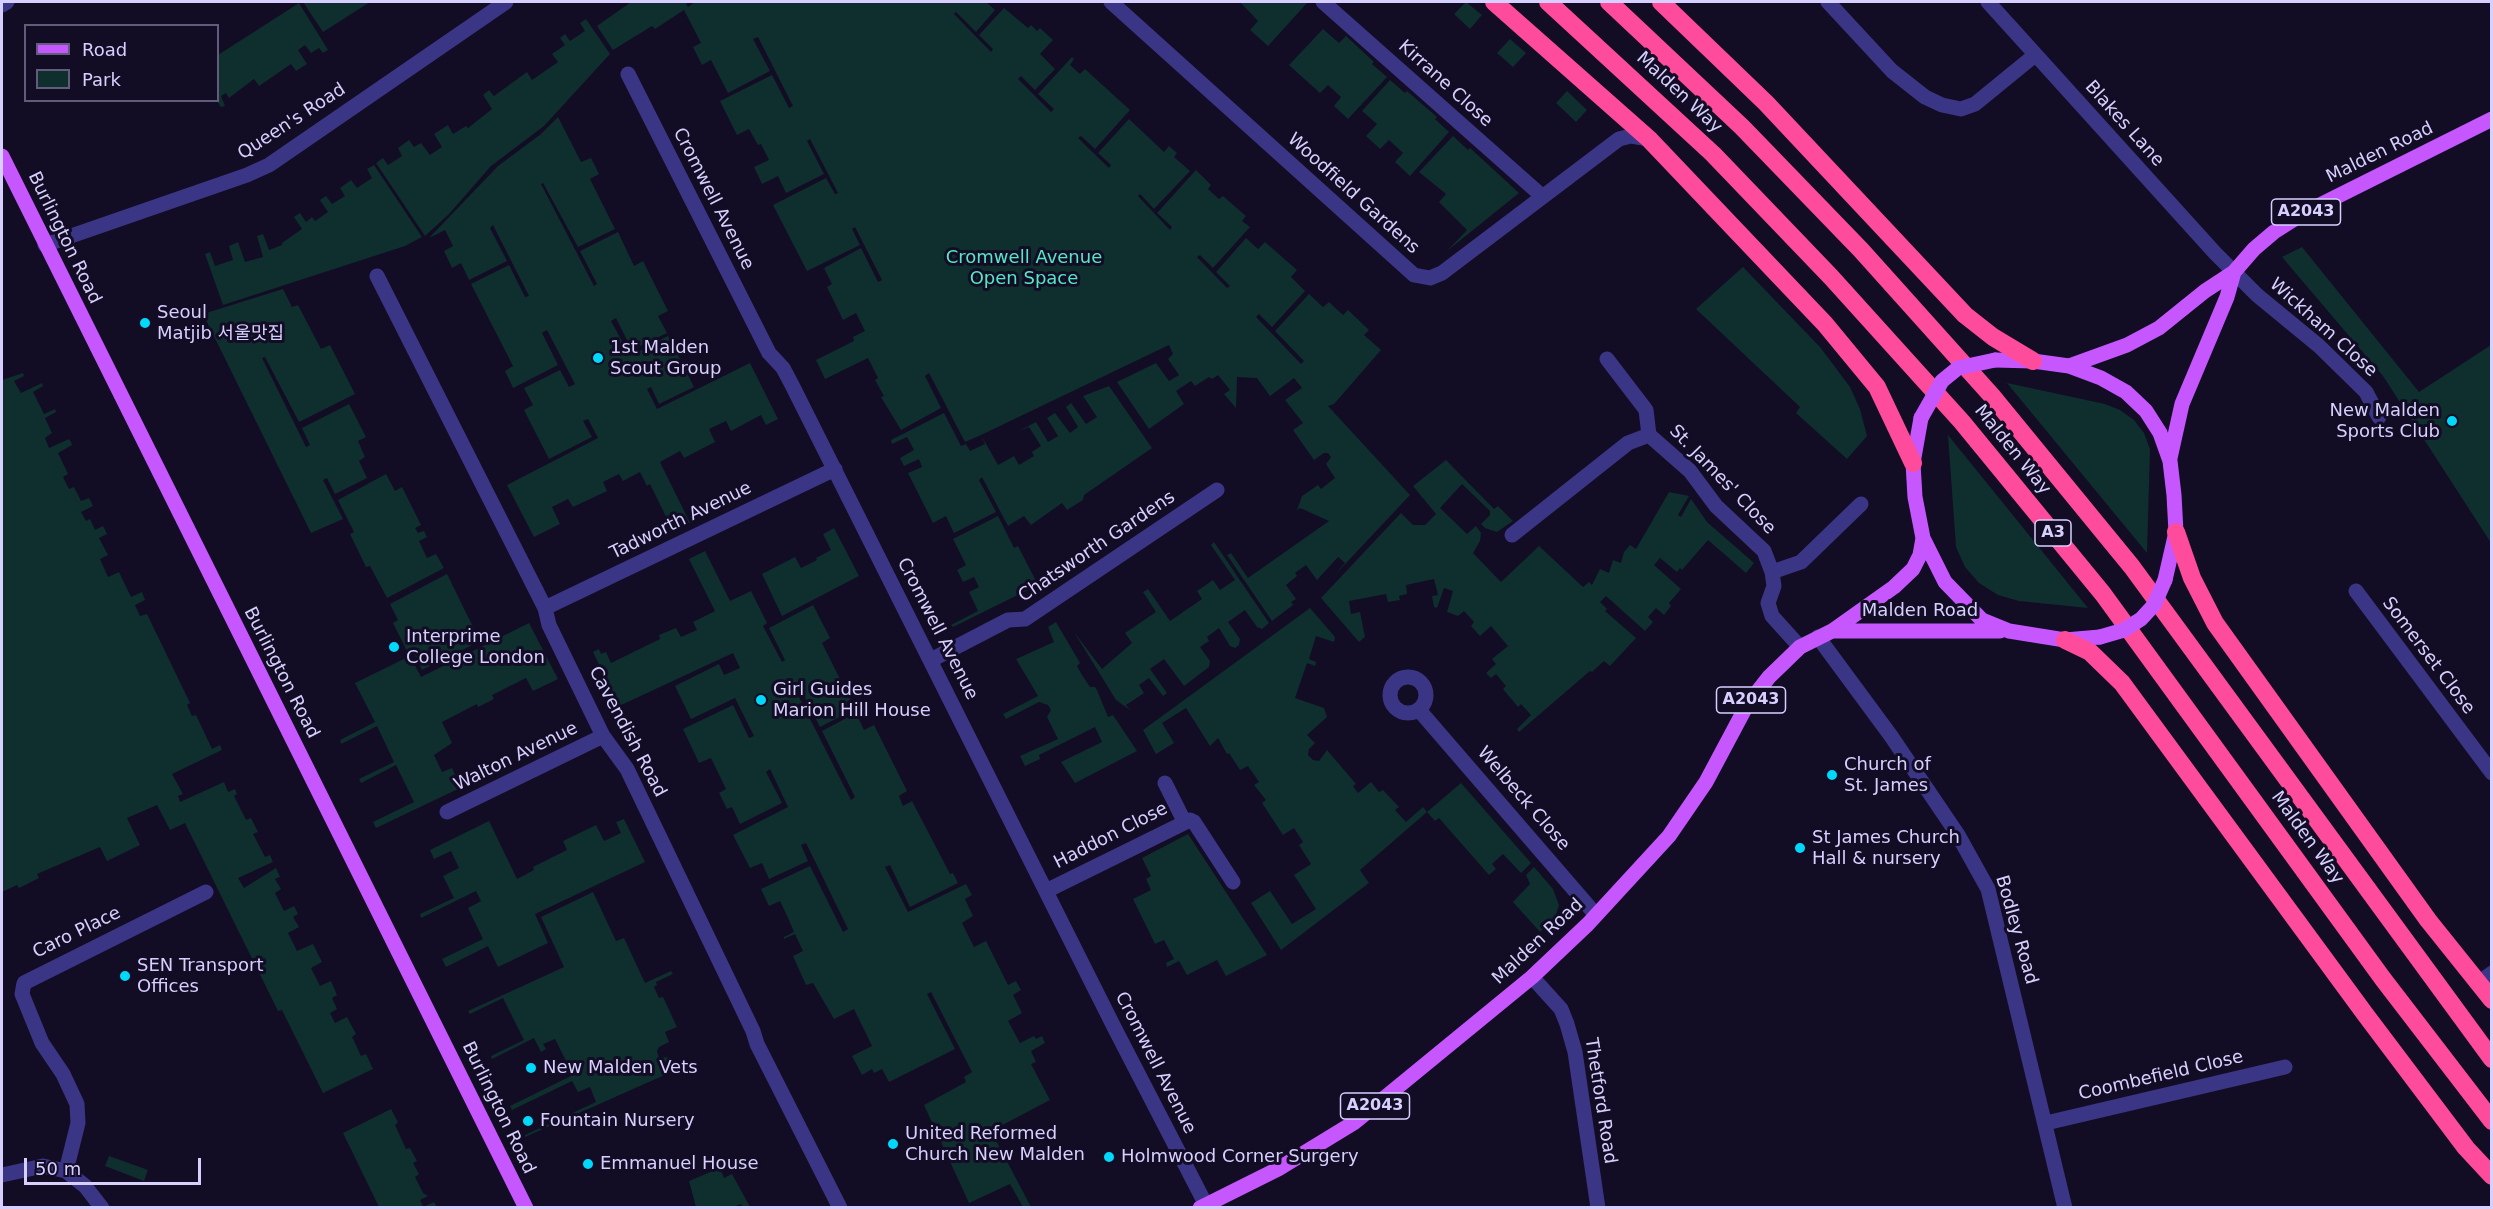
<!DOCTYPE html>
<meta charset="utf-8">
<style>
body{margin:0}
#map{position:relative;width:2493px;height:1209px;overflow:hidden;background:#120d24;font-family:"DejaVu Sans",sans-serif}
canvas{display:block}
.frame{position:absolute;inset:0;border:3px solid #d7d0ff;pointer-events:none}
.legend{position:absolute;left:24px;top:24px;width:195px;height:78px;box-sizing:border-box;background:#120d24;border:2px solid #615b7c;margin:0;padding:8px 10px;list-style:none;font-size:18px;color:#d7d0ff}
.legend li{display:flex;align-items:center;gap:12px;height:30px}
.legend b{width:30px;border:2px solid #615b7c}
.scale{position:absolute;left:24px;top:1158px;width:177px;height:27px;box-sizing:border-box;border:3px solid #d7d0ff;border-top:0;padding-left:8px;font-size:18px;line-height:21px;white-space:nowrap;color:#d7d0ff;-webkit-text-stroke:4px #120d24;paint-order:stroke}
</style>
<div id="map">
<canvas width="2493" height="1209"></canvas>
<div class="frame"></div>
<ul class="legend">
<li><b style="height:8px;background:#c657ff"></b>Road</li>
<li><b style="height:16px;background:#0f2e2e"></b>Park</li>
</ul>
<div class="scale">50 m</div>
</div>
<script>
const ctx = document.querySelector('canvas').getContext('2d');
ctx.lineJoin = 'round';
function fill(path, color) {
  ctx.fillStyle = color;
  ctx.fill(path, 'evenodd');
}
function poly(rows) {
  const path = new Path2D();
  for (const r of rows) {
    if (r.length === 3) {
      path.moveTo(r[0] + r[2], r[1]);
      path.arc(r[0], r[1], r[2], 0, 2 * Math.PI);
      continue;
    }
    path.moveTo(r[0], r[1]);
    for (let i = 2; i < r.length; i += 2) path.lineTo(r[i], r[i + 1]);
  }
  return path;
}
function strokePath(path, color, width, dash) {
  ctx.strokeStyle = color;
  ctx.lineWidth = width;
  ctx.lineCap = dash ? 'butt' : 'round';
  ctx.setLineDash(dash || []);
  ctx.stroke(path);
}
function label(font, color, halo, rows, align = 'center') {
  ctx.font = font + ' "DejaVu Sans","Noto Sans KR",sans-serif';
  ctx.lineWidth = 6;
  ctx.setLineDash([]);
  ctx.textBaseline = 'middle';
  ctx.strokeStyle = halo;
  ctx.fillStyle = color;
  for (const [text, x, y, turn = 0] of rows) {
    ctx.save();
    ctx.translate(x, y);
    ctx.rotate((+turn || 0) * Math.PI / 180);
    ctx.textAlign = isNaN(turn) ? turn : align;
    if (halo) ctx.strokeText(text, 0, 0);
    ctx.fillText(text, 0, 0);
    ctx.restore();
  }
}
fill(poly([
 [303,2,370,2,323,32],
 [631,2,690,2,686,4,688,7,695,2,986,2,995,10,976,32,956,12,954,14,991,52,993,49,979,35,1004,8,1028,28,1031,25,1037,31,1040,28,1053,40,1040,54,1055,69,1035,90,1021,76,1018,79,1051,112,1054,109,1038,94,1072,57,1074,59,1070,65,1080,74,1085,69,1130,110,1095,149,1081,136,1078,138,1109,168,1111,165,1098,153,1129,119,1164,152,1169,146,1177,153,1174,157,1190,171,1154,209,1140,194,1138,196,1170,230,1172,227,1157,213,1196,170,1211,185,1208,189,1219,199,1223,196,1246,216,1242,221,1250,227,1213,268,1200,255,1197,257,1227,288,1230,286,1216,272,1246,238,1258,249,1265,242,1297,270,1291,277,1305,291,1272,327,1259,314,1256,317,1301,364,1304,361,1275,331,1309,294,1323,307,1329,302,1343,315,1348,310,1369,330,1364,335,1381,350,1334,404,1328,406,1410,495,1333,577,1345,563,1338,557,1317,580,1306,565,1295,573,1297,576,1286,585,1296,599,1291,602,1293,605,1272,621,1227,555,1231,553,1248,578,1329,521,1300,508,1297,510,1302,496,1318,485,1321,489,1335,478,1326,464,1331,457,1328,453,1324,453,1314,460,1293,430,1303,423,1285,400,1302,388,1294,378,1270,396,1257,378,1237,377,1236,408,1224,394,1230,390,1218,375,1212,379,1209,377,1195,386,1191,381,1176,391,1184,404,1149,429,1117,382,1156,363,1169,381,1179,375,1168,359,1173,354,1169,345,981,435,998,465,1014,456,1019,465,1034,456,1032,452,1041,446,1029,427,1019,431,1036,422,1048,442,1058,436,1047,418,1055,413,1070,433,1078,427,1066,407,1071,403,1086,424,1097,417,1083,396,1109,386,1152,448,1084,495,1083,500,1067,510,1062,503,1031,525,1024,516,1008,526,982,477,979,480,996,512,954,533,946,516,933,523,908,473,922,467,919,459,904,466,900,458,914,450,907,437,892,444,891,440,944,413,961,446,966,444,970,451,985,444,981,435,965,442,929,373,925,376,941,408,901,430,881,397,884,396,875,380,878,378,868,358,825,379,816,360,854,341,853,337,865,331,856,313,843,320,827,287,832,284,824,268,861,248,878,282,882,280,855,227,852,229,860,245,807,271,773,205,826,178,835,194,838,193,810,139,807,141,824,174,786,193,778,176,762,184,754,167,769,160,761,144,758,145,749,129,737,135,720,101,772,75,789,108,793,106,758,37,753,39,770,71,728,93,711,60,702,65,693,47,701,43,684,10,655,29,652,26,613,50,597,26],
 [1240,2,1305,2,1307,3,1268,46,1250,30,1258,21],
 [1466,2,1482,15,1470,29,1454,14],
 [299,3,328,50,323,53,319,48,311,53,305,45,298,50,307,64,296,71,291,64,259,86,254,79,229,98,226,93,221,96,225,106,221,107,217,101,218,55],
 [586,19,610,54,544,126,491,166,449,214,425,236,376,163,383,158,388,165,402,156,398,148,409,140,414,147,421,143,430,155,442,147,434,134,448,125,453,134,466,126,468,128,492,109,483,95,489,90,494,96,527,72,532,80,558,62,552,54,565,45,560,38,565,34,570,41,585,31,580,23],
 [1323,29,1339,43,1346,36,1374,62,1372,64,1387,77,1348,119,1334,106,1341,97,1328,85,1320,93,1289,65],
 [1510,39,1526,53,1513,67,1497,53],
 [1390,80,1405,93,1407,91,1437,117,1435,119,1449,132,1410,176,1395,162,1403,153,1389,140,1380,149,1366,136,1377,124,1362,111],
 [1567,91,1587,110,1576,122,1556,103],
 [558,117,581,162,591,158,599,174,590,179,615,229,578,247,543,183,541,184,594,286,597,284,580,251,618,232,634,266,643,261,668,311,658,316,667,333,632,350,616,318,611,321,630,356,668,336,694,387,659,404,651,387,647,389,657,409,750,363,778,419,766,425,761,415,731,431,726,421,709,429,715,442,684,458,680,451,660,462,690,523,673,531,650,484,647,486,640,472,623,481,619,474,603,482,607,491,573,507,568,499,552,507,560,524,534,537,507,485,598,438,588,419,583,421,592,437,549,459,524,410,533,405,524,388,560,370,569,387,575,384,547,330,542,333,558,365,513,388,505,371,513,366,471,284,509,265,525,297,529,296,493,225,490,228,507,261,469,280,461,263,452,268,444,251,453,246,445,230,429,238,498,166,541,134],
 [1453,136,1468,150,1470,148,1519,193,1447,251,1467,230,1439,202,1446,194,1419,172],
 [374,165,422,237,405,246,223,305,205,254,210,252,215,266,233,260,229,246,238,242,245,262,263,257,257,236,263,234,269,250,282,245,282,243,302,229,294,217,300,213,306,222,312,217,315,221,328,212,320,200,326,196,332,204,345,196,340,188,351,180,357,188,372,178,367,169],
 [2302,247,2419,392,2491,345,2491,543,2383,376,2282,257],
 [1743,267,1820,347,1850,387,1860,409,1867,436,1847,459,1796,413,1800,407,1696,309],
 [283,289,292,307,298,305,321,349,330,345,355,394,299,422,265,357,262,358,306,447,310,445,302,428,349,404,366,437,358,441,365,457,359,461,367,478,335,494,327,478,323,480,343,519,311,533,203,314],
 [23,373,24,376,14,381,21,393,42,383,43,386,33,392,44,414,55,409,56,412,45,418,52,433,45,438,49,448,69,439,71,442,72,445,58,453,68,474,63,477,69,489,74,487,81,501,89,498,93,506,81,512,86,521,90,519,95,530,103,526,107,534,99,538,108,555,100,559,108,577,119,572,131,597,142,592,145,600,135,605,140,616,147,614,190,703,187,705,192,716,196,715,212,749,220,745,222,750,172,774,183,794,178,796,180,802,224,782,228,792,235,789,237,794,234,796,246,820,251,818,258,832,253,834,265,857,270,855,273,862,238,878,244,888,276,868,280,877,275,879,281,889,275,893,284,911,294,906,298,914,293,917,299,927,288,933,297,951,313,944,322,962,311,968,320,986,331,981,337,995,332,998,337,1009,330,1013,335,1023,347,1017,356,1034,352,1037,356,1045,361,1056,366,1054,373,1069,323,1093,282,1010,278,1011,185,823,170,830,157,805,127,818,140,845,107,861,100,847,37,874,39,878,19,888,17,885,2,892,2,380],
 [2007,383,2105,404,2120,410,2134,420,2144,433,2150,449,2147,553],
 [1948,435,2088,608,2019,601,1998,595,1979,583,1965,567,1956,547],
 [1446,460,1494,509,1498,506,1513,521,1497,532,1485,528,1481,524,1490,515,1490,511,1462,484,1440,508,1467,534,1476,526,1481,533,1480,541,1473,553,1501,582,1539,546,1583,587,1589,582,1592,585,1600,569,1609,573,1613,560,1621,563,1624,552,1630,545,1636,549,1669,492,1689,496,1678,515,1681,517,1691,499,1707,522,1754,563,1746,573,1708,540,1682,570,1680,568,1677,572,1660,558,1654,565,1681,589,1669,603,1671,606,1664,615,1656,608,1648,617,1653,622,1645,631,1606,596,1600,602,1607,609,1605,611,1636,638,1610,666,1604,661,1592,672,1590,671,1519,732,1517,729,1531,715,1521,704,1518,707,1503,689,1506,686,1496,674,1491,678,1486,673,1496,664,1492,659,1508,646,1491,626,1480,636,1471,626,1474,622,1464,611,1458,616,1447,612,1453,591,1444,588,1437,608,1434,607,1432,596,1438,595,1434,579,1406,585,1407,594,1399,596,1400,600,1388,602,1386,594,1349,601,1351,614,1360,612,1365,637,1359,642,1321,598,1401,513,1413,525,1425,525,1436,514,1413,486],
 [386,474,395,491,402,487,421,525,415,528,418,533,424,531,427,537,419,541,427,558,436,554,444,568,387,598,370,566,366,567,350,534,354,532,338,500],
 [998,516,1014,548,1018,546,1038,585,953,627,951,625,978,611,969,592,979,587,974,577,963,582,957,570,966,565,953,539],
 [834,528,859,576,782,616,762,574,795,557,801,568,817,560,816,558,831,550,823,534],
 [1214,542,1269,623,1262,629,1257,627,1245,610,1228,622,1240,639,1239,645,1235,648,1230,646,1219,628,1207,637,1209,641,1200,647,1210,661,1209,667,1184,686,1164,659,1150,669,1167,693,1163,696,1149,678,1139,685,1144,693,1126,705,1130,710,1116,700,1074,632,1102,669,1132,643,1125,633,1156,612,1143,592,1148,589,1170,621,1202,599,1197,591,1213,580,1220,590,1235,580,1211,545],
 [705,551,730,601,751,591,767,623,763,626,782,662,785,660,769,628,813,605,830,638,822,643,855,709,820,727,803,694,799,697,851,800,855,797,822,731,856,713,864,730,874,725,907,791,899,796,903,806,912,801,950,874,953,873,958,883,910,907,890,865,885,867,908,912,966,884,972,895,965,899,973,916,962,923,974,947,986,941,1008,985,1016,981,1021,990,1013,995,1022,1013,1008,1021,1020,1043,1034,1036,1036,1039,1042,1036,1045,1043,1031,1051,1036,1062,1031,1064,1050,1100,991,1131,1031,1207,1023,1207,1010,1184,969,1203,924,1105,966,1082,964,1077,972,1072,931,992,927,994,955,1049,889,1082,882,1069,874,1073,872,1069,862,1075,852,1056,872,1046,854,1009,834,1019,813,983,806,985,793,956,803,951,795,934,784,939,784,937,794,932,788,918,780,901,769,906,761,889,810,866,843,932,848,929,806,843,801,845,808,861,769,879,762,863,750,868,733,835,788,807,770,769,766,772,782,803,740,824,732,807,727,809,719,793,726,789,711,758,699,763,683,729,733,705,749,738,754,736,735,698,691,719,675,686,719,664,724,675,740,668,733,653,619,706,593,652,599,649,601,654,606,652,611,663,660,639,659,635,676,628,681,637,697,630,693,622,715,611,689,559],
 [447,574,480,641,422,670,414,653,409,655,393,623,398,620,390,604],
 [1310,608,1335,637,1334,642,1316,636,1309,659,1316,662,1315,666,1307,663,1295,698,1324,708,1327,717,1307,735,1315,743,1309,749,1308,755,1313,760,1319,761,1327,750,1356,784,1353,786,1358,793,1371,782,1379,792,1383,790,1399,807,1395,810,1406,822,1423,807,1427,812,1461,783,1531,863,1521,873,1503,854,1492,864,1496,869,1489,875,1439,818,1435,821,1427,812,1360,870,1369,883,1281,950,1251,903,1270,891,1292,924,1316,909,1294,875,1311,864,1299,845,1303,842,1294,828,1283,835,1262,803,1266,800,1254,785,1259,782,1248,766,1240,770,1229,753,1227,754,1218,738,1210,746,1186,708,1162,723,1174,743,1156,754,1143,730],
 [1056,622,1080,663,1077,666,1082,675,1090,687,1095,687,1097,690,1108,717,1113,715,1137,751,1075,783,1061,762,1102,742,1095,727,1039,755,1040,759,1025,766,1020,756,1058,739,1047,717,1051,710,1048,705,1039,702,1006,719,1003,714,1038,696,1016,659,1054,642,1048,627],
 [529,623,558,679,533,691,526,678,492,695,494,699,478,707,477,704,442,722,452,743,434,755,442,772,452,768,459,783,458,789,376,828,373,822,414,802,396,765,361,783,359,779,394,762,377,726,341,744,340,740,375,722,355,683,410,656,421,677],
 [624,819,645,862,535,914,548,943,498,967,488,946,446,967,442,959,483,939,468,908,481,901,476,891,421,918,420,914,454,898,443,876,459,868,451,851,434,859,430,850,489,821,517,879,534,870,533,867,567,850,563,841,596,825,604,841,621,833,616,822],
 [1188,834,1267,955,1226,976,1217,960,1187,975,1179,961,1167,967,1166,963,1174,959,1164,940,1155,944,1133,899,1151,890,1146,879,1151,876,1142,858],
 [1534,867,1553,889,1559,905,1555,918,1540,932,1513,902,1530,884,1526,875],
 [593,892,616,941,624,938,645,983,671,971,673,974,656,982,657,985,654,987,659,998,663,997,677,1027,665,1032,669,1042,659,1047,657,1051,659,1058,669,1057,674,1069,703,1058,525,1137,525,1135,596,1102,590,1087,578,1092,572,1081,512,1110,510,1106,573,1075,555,1039,543,1044,546,1049,541,1052,534,1038,492,1059,491,1056,524,1040,503,998,470,1014,468,1011,564,967,541,917],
 [391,1109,398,1122,395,1125,406,1149,410,1148,417,1161,413,1163,419,1174,415,1177,423,1193,428,1196,420,1200,421,1202,423,1207,434,1202,437,1207,379,1207,343,1133],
 [109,1156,148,1170,144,1181,105,1166],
 [720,1168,724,1178,732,1174,750,1207,743,1207,741,1204,733,1207,696,1207,689,1181]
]), '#0f2e2e');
strokePath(poly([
 [1111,2,1414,275,1430,278,1442,273,1619,139,1631,136,1649,139],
 [1323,2,1542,196],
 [1828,2,1892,71,1925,97,1942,105,1961,109,1975,104,2035,55],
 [1988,2,2215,253,2257,295,2319,346,2366,392,2379,417],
 [2,5,7,2],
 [628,74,769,353,783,368,792,385,1114,1027,1206,1205],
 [45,245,247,175,269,165,506,2],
 [377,276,545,608,549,625,603,736,627,769,753,1031,757,1044,840,1208],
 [1607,359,1646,410,1649,435,1690,471,1716,506,1764,551,1772,572,1774,586,1768,603,1772,616,1800,647],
 [1512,535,1628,443,1649,435],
 [1772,572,1801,562,1861,504],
 [2356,591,2492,773],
 [545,608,835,469],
 [1818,637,1891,736,1958,835,1988,889,2065,1208],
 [931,660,1008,620,1025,619,1217,490],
 [1408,695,18],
 [1419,710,1596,915],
 [1165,783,1184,821],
 [447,812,603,736],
 [1046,891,1190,820,1194,822,1233,882],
 [1532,977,1561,1009,1567,1024,1575,1052,1598,1208],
 [2478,983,2492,973],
 [2046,1123,2285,1067],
 [66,1171,78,1123,77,1104,63,1074,42,1043,22,994,24,983,206,892],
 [2,1175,43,1166,66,1171,85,1186,102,1208]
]), '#3b3586', 15);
strokePath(poly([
 [2,156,526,1208],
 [1995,360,2033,361,2069,366,2101,378,2126,392,2146,411,2160,433,2170,461,2174,495,2176,532,2165,580],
 [2069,366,2127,345,2159,328,2205,291,2234,272,2254,249,2274,232,2304,213,2492,119],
 [1921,418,1913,463,1915,497,1923,538,1945,582,1982,620,2009,631,2065,640,2100,637],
 [2170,458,2182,404,2227,297,2234,272],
 [1832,631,2000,631],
 [1200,1208,1278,1169,1355,1122,1532,977,1588,924,1669,836,1706,782,1747,705,1769,677,1800,647,1832,631,1894,587,1913,569,1920,555,1923,538]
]), '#c657ff', 15);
strokePath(poly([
 [1494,2,1649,139,1825,324,1877,387,1913,463],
 [1548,2,1713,154,1831,277,1962,422,2103,594,2383,979,2492,1121],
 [1609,2,1742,127,1861,250,1992,396,2132,567,2492,1059],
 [1661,2,1766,103,1965,315,1993,337,2033,361],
 [2176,532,2192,578,2215,623,2428,920,2492,1000],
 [2065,640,2090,652,2122,683,2365,1014,2466,1148,2492,1176]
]), '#ff4b9b', 18);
strokePath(poly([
 [1921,418,1942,381,1958,368,1995,360],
 [2100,637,2124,630,2141,619,2154,605,2165,580]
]), '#c657ff', 15);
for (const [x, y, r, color] of [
 [145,323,6,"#00d9fb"],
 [598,358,6,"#00d9fb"],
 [2452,421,6,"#00d9fb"],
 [394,647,6,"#00d9fb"],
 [761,700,6,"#00d9fb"],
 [1832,775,6,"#00d9fb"],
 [1800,848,6,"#00d9fb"],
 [125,976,6,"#00d9fb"],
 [531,1068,6,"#00d9fb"],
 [528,1121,6,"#00d9fb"],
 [893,1144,6,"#00d9fb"],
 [1109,1157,6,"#00d9fb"],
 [588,1164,6,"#00d9fb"]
]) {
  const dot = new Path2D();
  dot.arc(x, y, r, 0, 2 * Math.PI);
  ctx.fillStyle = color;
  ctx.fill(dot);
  strokePath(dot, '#120d24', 2);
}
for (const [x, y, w] of [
 [2306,212,69],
 [2053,533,36],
 [1751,700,69],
 [1375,1106,69]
]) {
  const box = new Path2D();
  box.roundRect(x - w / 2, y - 13, w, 26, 4.5);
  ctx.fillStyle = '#120d24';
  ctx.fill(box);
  strokePath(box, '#d7d0ff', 1.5);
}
label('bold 16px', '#d7d0ff', null, [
 ["A2043",2306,212],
 ["A3",2053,533],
 ["A2043",1751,700],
 ["A2043",1375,1106]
]);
label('18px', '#d7d0ff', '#120d24', [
 ["Kirrane Close",1445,84,42],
 ["Malden Way",1679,93,43],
 ["Queen's Road",292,122,-33],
 ["Blakes Lane",2124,124,48],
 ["Malden Road",2380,153,-26],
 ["Woodfield Gardens",1353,194,42],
 ["Cromwell Avenue",713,199,63],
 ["Burlington Road",64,238,64],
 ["Wickham Close",2323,328,42],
 ["Malden Way",2012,450,51],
 ["St. James' Close",1722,480,46],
 ["Tadworth Avenue",681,521,-26],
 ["Chatsworth Gardens",1097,547,-34],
 ["Malden Road",1920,611],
 ["Cromwell Avenue",937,629,63],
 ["Somerset Close",2428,656,53],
 ["Burlington Road",281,673,63],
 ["Cavendish Road",627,732,62],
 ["Walton Avenue",516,757,-26],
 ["Welbeck Close",1523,799,49],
 ["Haddon Close",1111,836,-27],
 ["Malden Way",2307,838,54],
 ["Bodley Road",2016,930,74],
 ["Caro Place",77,933,-26],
 ["Malden Road",1538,942,-43],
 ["Cromwell Avenue",1155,1063,63],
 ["Coombefield Close",2161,1076,-13],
 ["Thetford Road",1600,1101,81],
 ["Burlington Road",498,1108,64]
]);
label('18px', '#55e6c7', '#120d24', [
 ["Cromwell Avenue",1024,258],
 ["Open Space",1024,279]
]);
label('18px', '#d7d0ff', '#120d24', [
 ["Seoul",157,313],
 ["Matjib 서울맛집",157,334],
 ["1st Malden",610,348],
 ["Scout Group",610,369],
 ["New Malden",2440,411,"right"],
 ["Sports Club",2440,432,"right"],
 ["Interprime",406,637],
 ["College London",406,658],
 ["Girl Guides",773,690],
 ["Marion Hill House",773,711],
 ["Church of",1844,765],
 ["St. James",1844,786],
 ["St James Church",1812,838],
 ["Hall & nursery",1812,859],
 ["SEN Transport",137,966],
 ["Offices",137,987],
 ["New Malden Vets",543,1068],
 ["Fountain Nursery",540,1121],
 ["United Reformed",905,1134],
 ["Church New Malden",905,1155],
 ["Holmwood Corner Surgery",1121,1157],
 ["Emmanuel House",600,1164]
], 'left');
</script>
